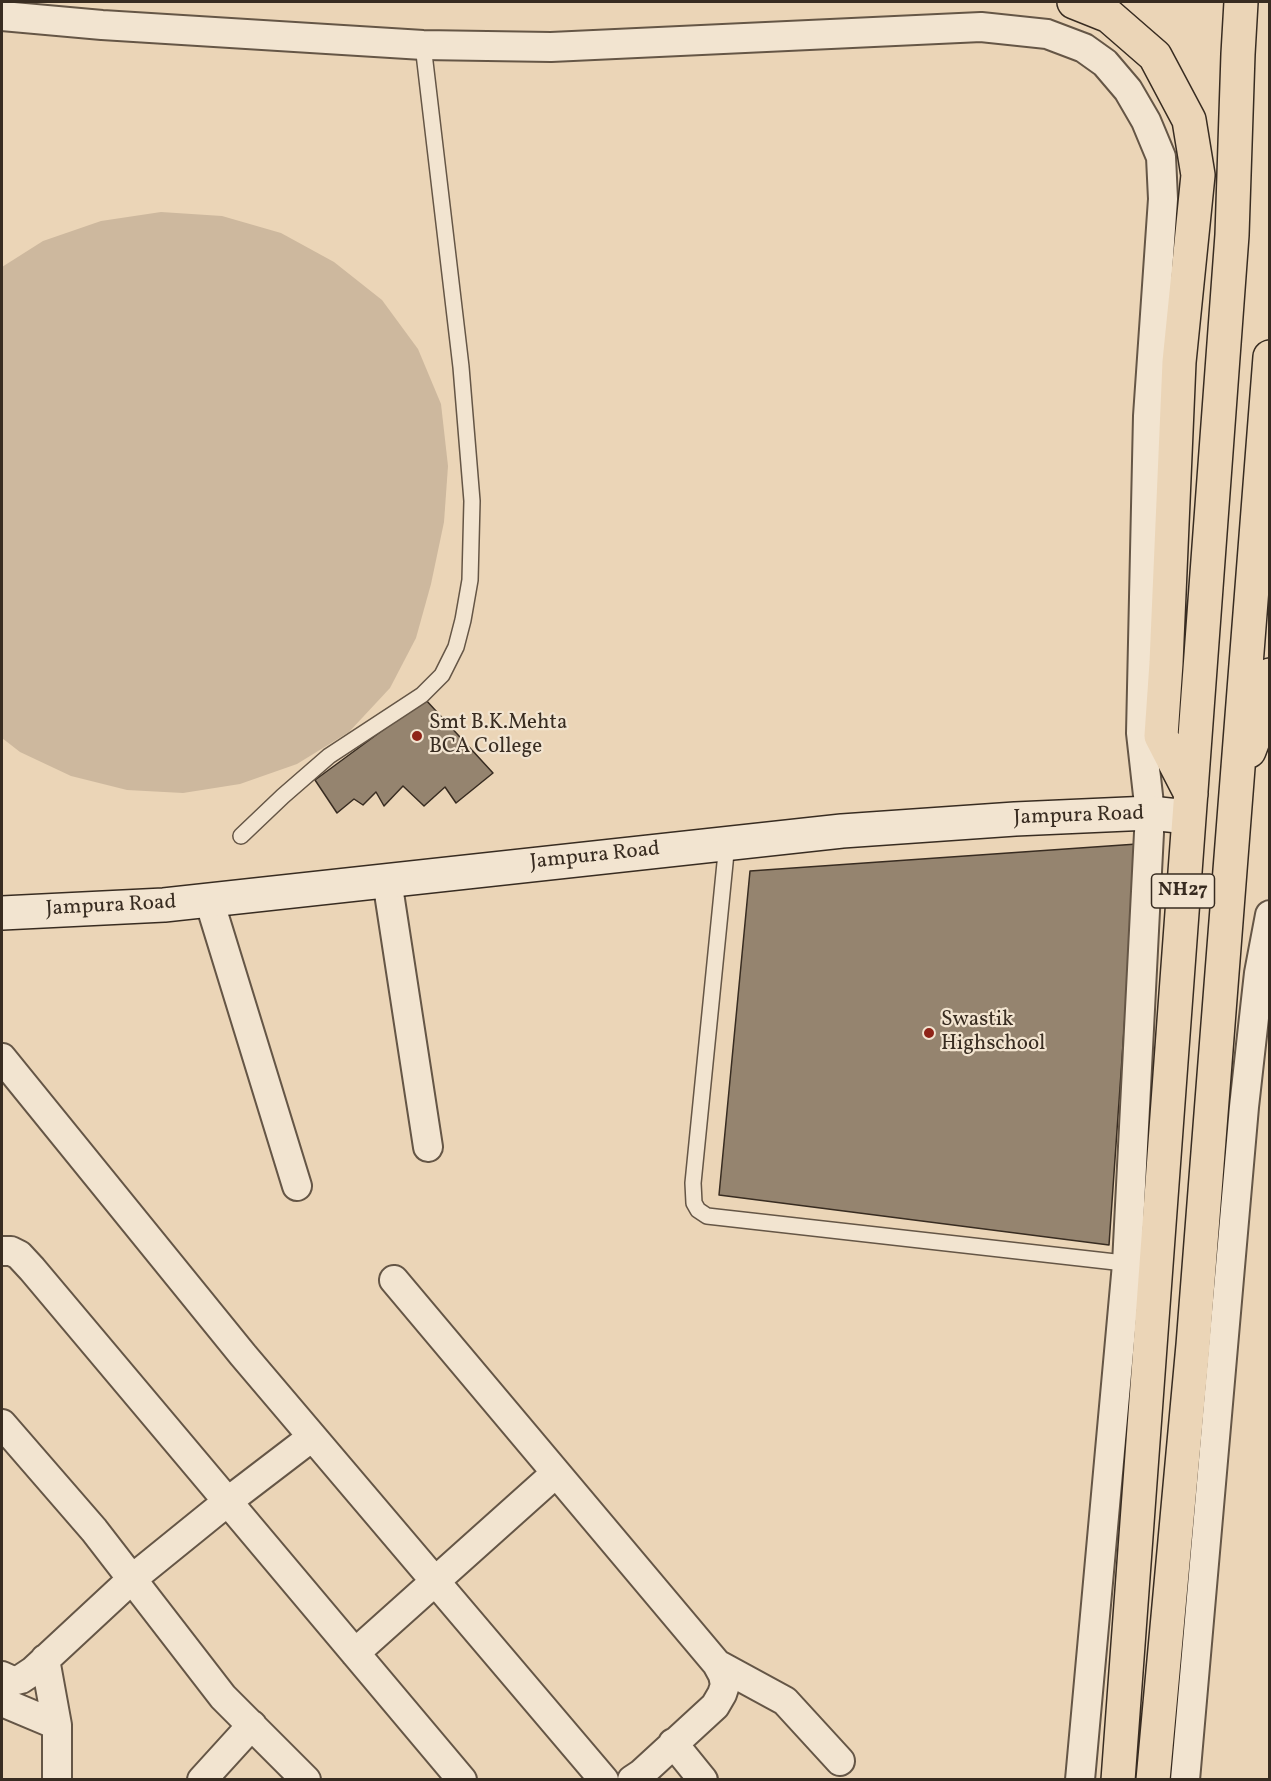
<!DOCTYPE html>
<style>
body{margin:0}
#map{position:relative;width:1271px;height:1781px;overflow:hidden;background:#ebd5b7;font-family:Vollkorn,serif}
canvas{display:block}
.frame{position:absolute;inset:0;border:3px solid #382c21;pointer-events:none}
</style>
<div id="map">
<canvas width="1271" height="1781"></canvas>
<div class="frame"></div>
</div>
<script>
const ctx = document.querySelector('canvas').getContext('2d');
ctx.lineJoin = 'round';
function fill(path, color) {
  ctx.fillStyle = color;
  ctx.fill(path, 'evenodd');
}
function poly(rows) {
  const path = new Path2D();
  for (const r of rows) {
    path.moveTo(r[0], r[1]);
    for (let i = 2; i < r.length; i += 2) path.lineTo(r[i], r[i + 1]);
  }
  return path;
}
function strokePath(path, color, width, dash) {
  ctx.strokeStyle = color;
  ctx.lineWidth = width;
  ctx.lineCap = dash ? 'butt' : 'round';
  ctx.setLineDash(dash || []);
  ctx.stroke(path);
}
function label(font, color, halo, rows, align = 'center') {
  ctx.font = font + ' Vollkorn,serif';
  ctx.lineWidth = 4.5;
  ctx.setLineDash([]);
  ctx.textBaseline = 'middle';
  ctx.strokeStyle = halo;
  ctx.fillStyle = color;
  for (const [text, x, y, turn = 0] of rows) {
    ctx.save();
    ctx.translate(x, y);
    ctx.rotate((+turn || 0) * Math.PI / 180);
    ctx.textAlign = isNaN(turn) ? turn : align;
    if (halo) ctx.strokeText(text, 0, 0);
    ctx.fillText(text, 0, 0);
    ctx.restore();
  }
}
fill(poly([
 [161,212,222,216,281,233,334,262,382,300,418,349,441,404,448,466,444,522,431,584,416,638,390,688,349,732,297,764,240,784,183,793,127,790,71,776,20,752,2,738,2,267,43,241,101,221]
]), '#cdb89e');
const building = poly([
 [425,699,493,773,456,803,445,787,424,806,403,786,384,806,376,792,363,805,354,799,337,813,315,780,425,699],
 [1137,844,1109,1245,719,1195,750,871,1137,844]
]);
fill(building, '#95846f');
strokePath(building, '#382c21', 1.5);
const lane = poly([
 [241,836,283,796,329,756,422,695,442,675,456,647,463,620,470,580,472,501,461,367,423,45],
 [727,843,693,1183,694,1203,698,1210,707,1216,1133,1264]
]);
const street = poly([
 [2,16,102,25,423,45,551,47,981,27,1047,34,1084,48,1105,63,1128,90,1146,121,1161,157,1163,199,1148,416,1141,733,1150,813,1127,1264,1080,1780],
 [387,880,428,1147],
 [209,900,297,1186],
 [2,1058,243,1355,604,1780],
 [2,1251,11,1251,19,1255,32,1269,462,1780],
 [394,1280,717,1664,723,1675,725,1685,722,1694,715,1706,641,1774,632,1780],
 [2,1424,94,1530,223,1697,306,1780],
 [355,1653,556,1473],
 [45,1659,57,1725,57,1780],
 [717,1664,785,1701,840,1761],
 [2,1676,13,1681,21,1679,33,1671,132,1579,227,1502,312,1437],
 [2,1702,57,1725],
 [673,1743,703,1780],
 [202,1780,252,1725],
 [1185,1780,1244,1107,1259,973,1270,915]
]);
const secondary = poly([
 [2,913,164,905,842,831,1015,819,1150,813,1188,817]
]);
const highway = poly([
 [1074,2,1109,16,1155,56,1189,120,1198,175,1179,362,1166,663,1161,736,1191,794],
 [1249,751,1266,706,1270,675],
 [1118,1780,1232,235,1238,54,1241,2],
 [1153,1780,1193,1345,1270,357]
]);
strokePath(lane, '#655646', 18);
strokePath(street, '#655646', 32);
strokePath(secondary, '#382c21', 36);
strokePath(highway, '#382c21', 36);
strokePath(lane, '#f2e4d0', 15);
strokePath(street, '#f2e4d0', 28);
strokePath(secondary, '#f2e4d0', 33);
strokePath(highway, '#ebd5b7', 33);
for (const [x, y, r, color] of [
 [417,736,6,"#8f2418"],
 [929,1033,6,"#8f2418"]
]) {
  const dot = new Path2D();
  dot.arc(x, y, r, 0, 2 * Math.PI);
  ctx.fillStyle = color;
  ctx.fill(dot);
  strokePath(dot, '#f2e4d0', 2);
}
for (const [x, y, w] of [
 [1183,891,63]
]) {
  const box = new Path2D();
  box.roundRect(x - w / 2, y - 17, w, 34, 4.5);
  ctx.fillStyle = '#f2e4d0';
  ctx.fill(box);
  strokePath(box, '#382c21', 1.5);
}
label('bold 20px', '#382c21', null, [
 ["NH27",1183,891]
]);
label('21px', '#382c21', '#f2e4d0', [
 ["Smt B.K.Mehta",429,724],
 ["BCA College",429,748],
 ["Swastik",941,1021],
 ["Highschool",941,1045]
], 'left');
label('21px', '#382c21', '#f2e4d0', [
 ["Jampura Road",1079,817,-2],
 ["Jampura Road",595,857,-6],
 ["Jampura Road",111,907,-3]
]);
</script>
